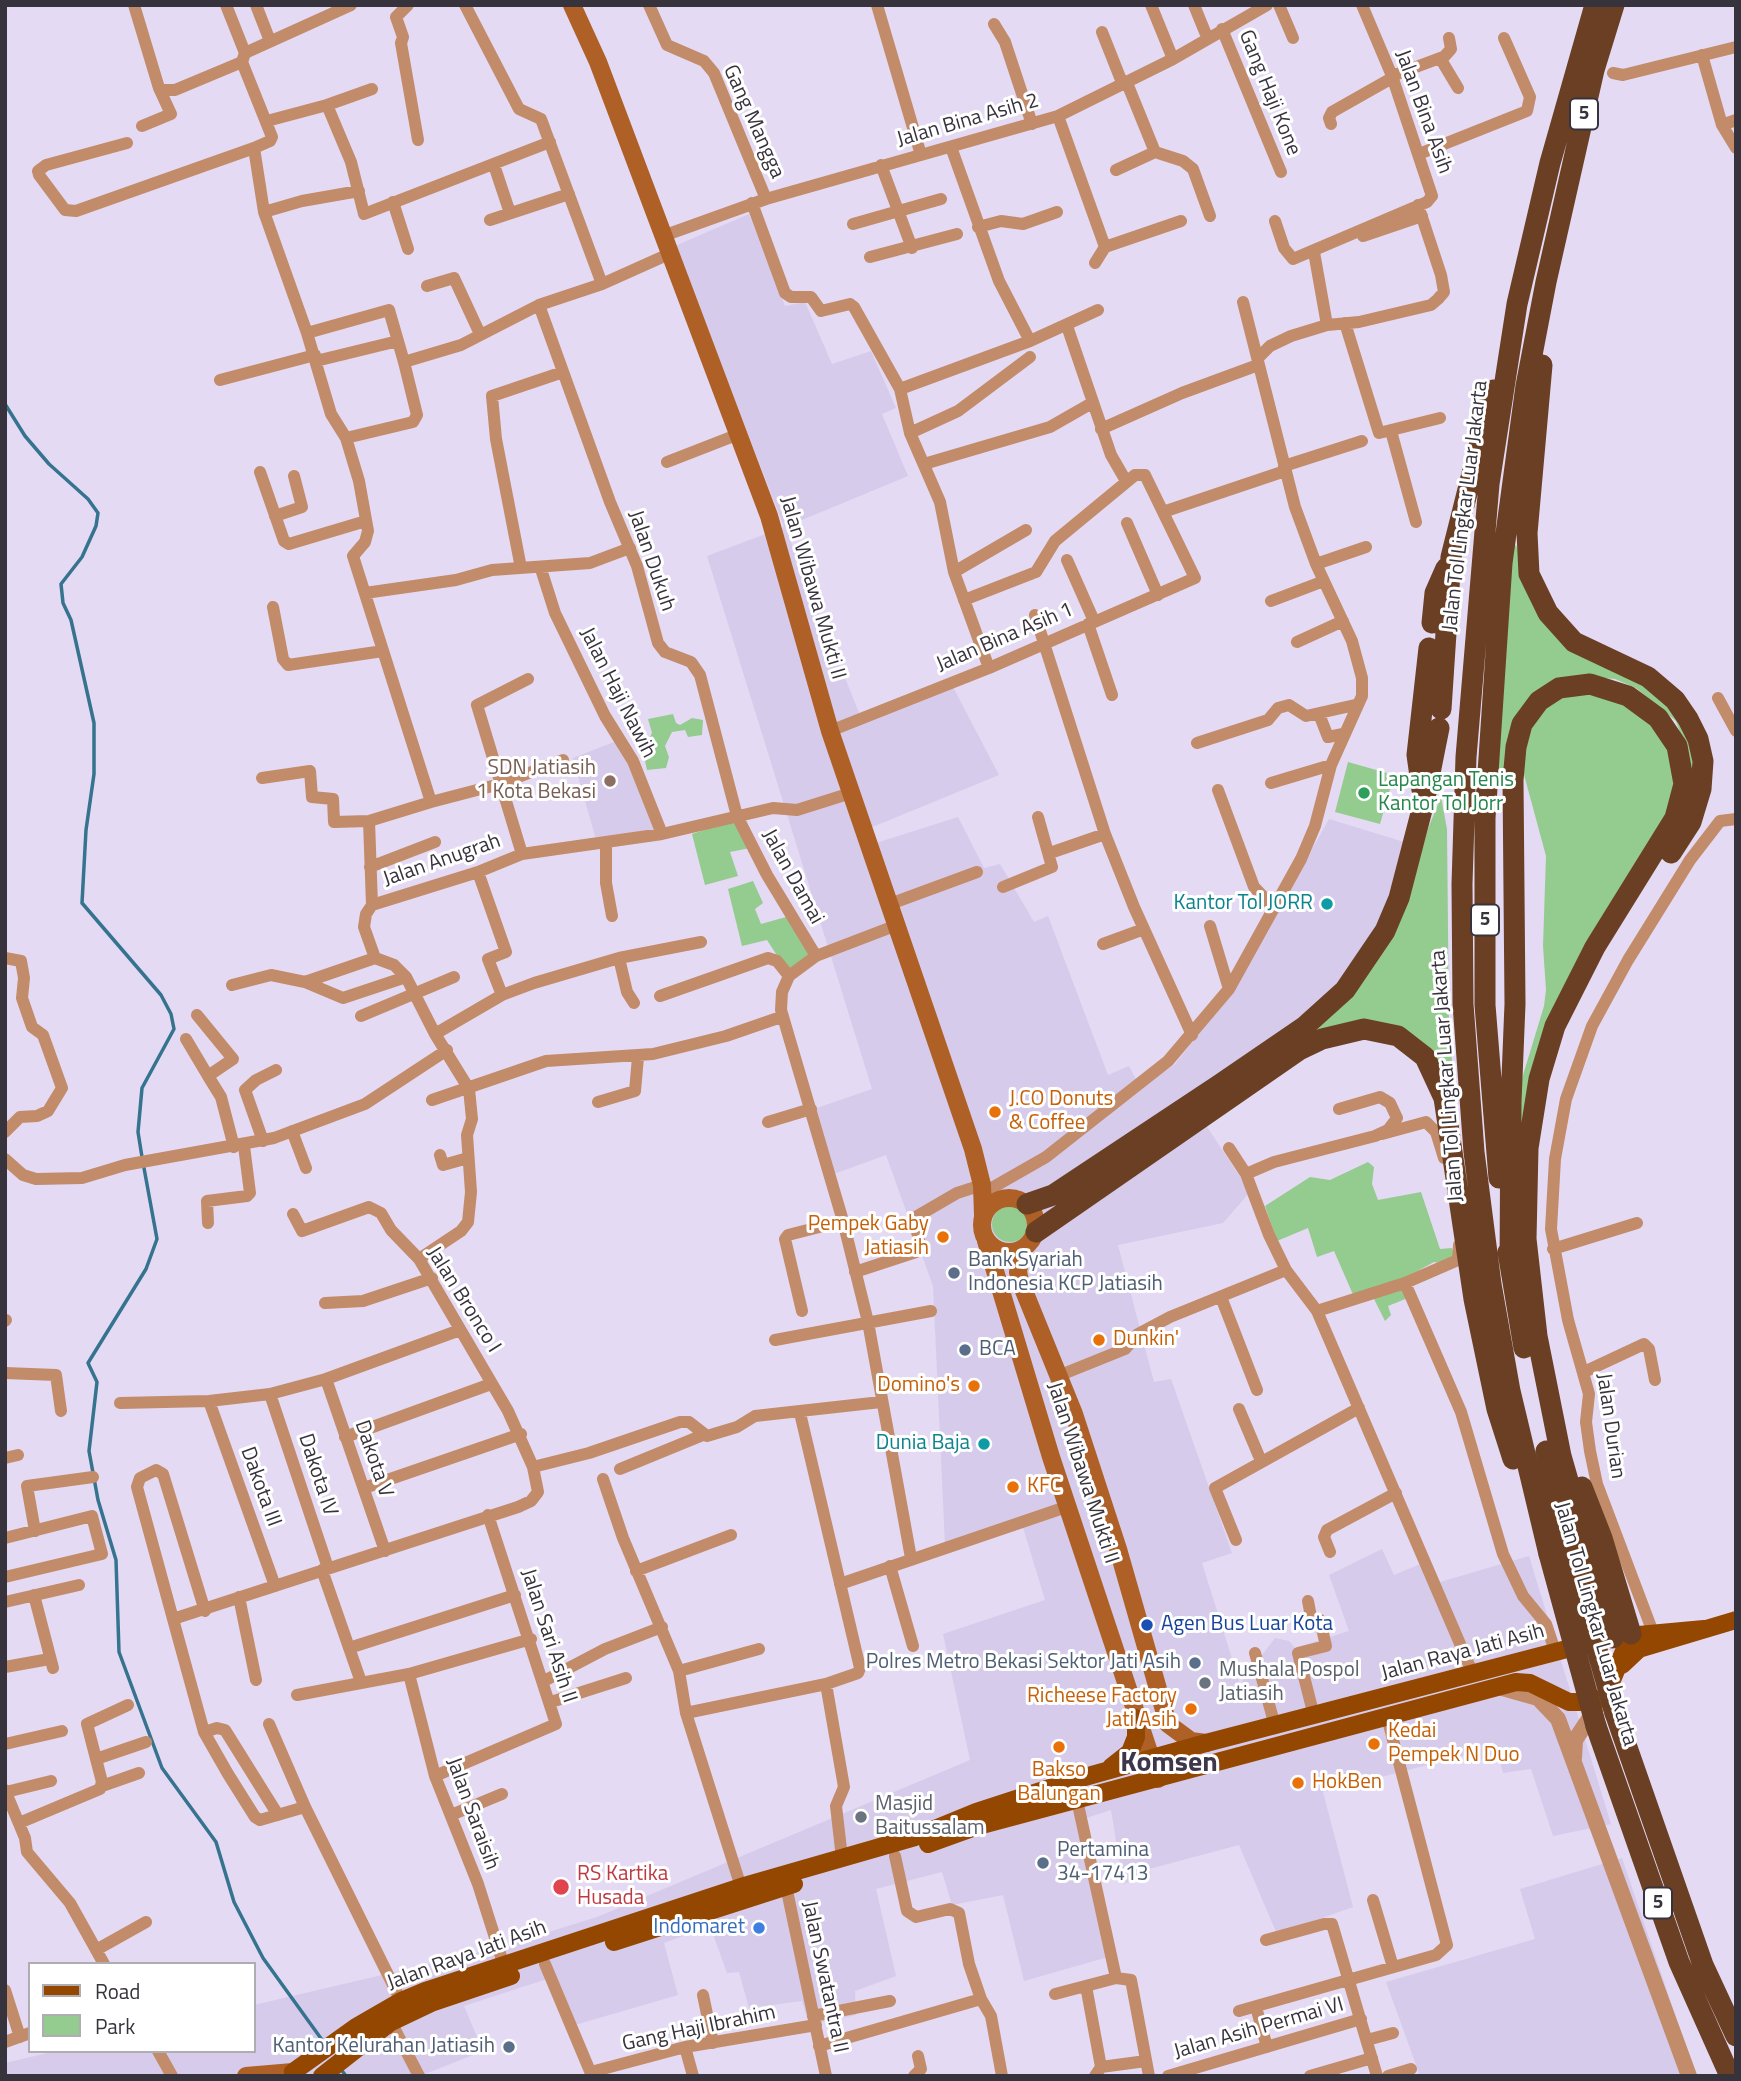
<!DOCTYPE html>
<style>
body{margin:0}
#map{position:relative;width:1741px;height:2081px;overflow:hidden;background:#e4daf4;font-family:"Titillium Web",sans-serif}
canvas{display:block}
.frame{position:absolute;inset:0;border:7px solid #37333d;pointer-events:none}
.legend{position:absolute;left:28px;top:1962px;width:228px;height:91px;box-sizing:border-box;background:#fff;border:2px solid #afadb1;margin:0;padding:9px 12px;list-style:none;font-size:21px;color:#37333d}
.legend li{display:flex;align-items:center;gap:14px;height:35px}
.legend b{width:35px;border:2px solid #afadb1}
</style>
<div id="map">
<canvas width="1741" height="2081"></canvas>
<div class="frame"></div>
<ul class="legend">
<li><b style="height:9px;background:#944700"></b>Road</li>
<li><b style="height:19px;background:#94cb8f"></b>Park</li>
</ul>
</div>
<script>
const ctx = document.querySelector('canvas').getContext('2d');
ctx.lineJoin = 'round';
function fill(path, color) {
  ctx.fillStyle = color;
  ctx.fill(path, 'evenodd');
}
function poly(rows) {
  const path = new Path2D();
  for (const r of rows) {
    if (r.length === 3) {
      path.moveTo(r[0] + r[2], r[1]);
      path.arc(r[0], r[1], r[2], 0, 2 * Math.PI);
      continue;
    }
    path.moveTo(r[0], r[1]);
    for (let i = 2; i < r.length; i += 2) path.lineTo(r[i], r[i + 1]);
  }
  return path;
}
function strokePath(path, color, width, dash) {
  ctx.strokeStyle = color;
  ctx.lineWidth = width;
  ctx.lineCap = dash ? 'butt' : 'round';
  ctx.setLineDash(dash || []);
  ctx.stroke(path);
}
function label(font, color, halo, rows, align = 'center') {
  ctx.font = font + ' "Titillium Web",sans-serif';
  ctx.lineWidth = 6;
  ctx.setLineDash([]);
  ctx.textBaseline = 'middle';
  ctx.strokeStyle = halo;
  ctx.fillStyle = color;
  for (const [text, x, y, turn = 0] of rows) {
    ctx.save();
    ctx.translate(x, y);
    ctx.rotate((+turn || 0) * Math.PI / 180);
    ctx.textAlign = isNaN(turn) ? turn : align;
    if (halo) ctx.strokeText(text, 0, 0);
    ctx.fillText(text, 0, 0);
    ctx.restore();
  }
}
fill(poly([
 [749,214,785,306,805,302,832,364,871,351,896,408,882,414,908,476,785,527,861,718,952,685,999,775,870,828,873,844,958,817,984,868,1000,864,1034,922,1048,916,1108,1075,1129,1066,1140,1087,1175,1064,1231,993,1329,819,1404,842,1383,915,1342,985,1192,1104,1250,1192,1223,1223,1118,1245,1154,1382,1171,1379,1232,1553,1202,1563,1240,1684,1275,1638,1289,1641,1295,1648,1349,1631,1329,1575,1382,1549,1394,1575,1430,1560,1440,1582,1529,1556,1611,1824,1553,1836,1531,1769,1503,1773,1498,1755,1481,1761,1478,1752,1323,1792,1353,1907,1277,1934,1239,1845,1149,1869,1151,1875,1123,1884,1111,1810,1083,1819,1108,1957,1024,1981,1003,1895,952,1905,942,1872,876,1889,896,1976,855,1991,856,2015,809,2025,802,2001,749,2008,739,1972,727,1973,710,1926,664,1943,678,1995,568,2027,547,1979,464,2006,483,2051,420,2076,5,2076,5,2063,56,2051,254,2051,254,2005,497,1948,597,1917,970,1760,943,1634,1045,1600,1021,1521,945,1545,933,1286,886,1155,834,1174,814,1109,872,1089,707,556,784,527,675,246],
 [619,740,662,834,597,843,573,758],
 [1622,1858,1696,2076,1420,2076,1386,1982,1535,1939,1520,1889]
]), '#d6cbea');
fill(poly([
 [1516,545,1539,610,1653,686,1693,743,1692,782,1691,764,1676,721,1636,688,1615,679,1593,677,1531,704,1506,787,1497,787,1511,550],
 [1603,689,1670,734,1677,799,1573,974,1515,1147,1517,1095,1544,1006,1546,990,1543,946,1546,856,1523,771,1528,731,1552,699],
 [673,714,676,723,680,725,692,718,703,720,702,735,688,737,685,730,672,732,665,746,669,757,666,768,647,770,643,751,652,733,648,719],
 [1348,762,1394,775,1380,824,1335,812],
 [1441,797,1447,829,1449,1028,1458,1130,1414,1039,1306,1036,1408,895,1429,826],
 [736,819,750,848,730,852,738,876,705,885,692,834],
 [753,881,763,903,755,909,761,924,786,917,810,954,787,971,767,940,742,946,728,889],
 [1368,1162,1374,1167,1372,1184,1378,1200,1421,1192,1440,1249,1452,1248,1458,1266,1434,1262,1399,1281,1408,1298,1388,1306,1391,1315,1385,1321,1371,1293,1355,1299,1334,1251,1317,1257,1308,1228,1277,1241,1265,1206,1310,1177,1330,1180],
 [1010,1224,18]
]), '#94cb8f');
strokePath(poly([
 [5,404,25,436,49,464,88,499,98,513,96,526,82,557,61,584,63,603,71,620,94,723,94,774,86,830,82,903,161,995,171,1014,174,1029,142,1088,138,1132,142,1157],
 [144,1168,157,1239,146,1269,88,1363,97,1382,89,1451,98,1500,116,1560,119,1652,162,1768,216,1842,234,1902,263,1958,325,2044],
 [340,2068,346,2076]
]), '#35738e', 3.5);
strokePath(poly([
 [134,5,159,88,171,114,142,126],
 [226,5,245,53],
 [256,5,270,41],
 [351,5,245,53,242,62,272,137,270,141,254,148,264,212,307,333,331,414,346,438,359,481,368,531,365,542,353,556,431,802,369,821,372,905],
 [408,5,396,17,403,37,401,43,418,140],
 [465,5,519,109,541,119,602,284],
 [649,5,667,45,704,61,714,73,766,199],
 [877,5,921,155],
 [1151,5,1173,59],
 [1194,5,1207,37],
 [1279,5,1293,38],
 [994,24,1005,42,1032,124],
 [1222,29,1281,172],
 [1102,32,1123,85],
 [1702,55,1722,125,1736,148],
 [1443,58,1451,49,1449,38],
 [1613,73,1623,75,1736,47],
 [1392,76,1440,58,1458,88],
 [1127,83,1155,152,1183,161,1193,169,1210,216],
 [372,89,327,105,351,162,364,214,550,142],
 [163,90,175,90,242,62],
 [1058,116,1105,247],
 [267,121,327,105],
 [1331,124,1329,118,1332,112,1392,78],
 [1722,125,1736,120],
 [127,143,46,165,38,171,39,175,65,210,76,211,254,148],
 [951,147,999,281,1030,341],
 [1419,154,1527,111,1530,97,1504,38],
 [881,165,912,248],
 [495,168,510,213],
 [1116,170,1155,152],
 [393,202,408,249],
 [752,203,785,293,791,297,811,297,821,311,850,304,854,307,900,389,910,433,940,502,954,572,989,668],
 [264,212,302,201,359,191],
 [490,220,569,194],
 [1275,221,1284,248,1293,259,1427,202,1432,196,1392,76,1362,5],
 [853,224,941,199],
 [978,227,1001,221,1023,224,1057,212],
 [663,236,766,199,1058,116,1173,59,1267,5],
 [1363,236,1422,216],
 [1314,252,1327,325],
 [870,257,957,234],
 [1095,263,1105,247,1181,221],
 [427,286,454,278,480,334],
 [539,305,610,502,637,566,658,643,665,652,691,662,700,675,737,816,767,875,816,956],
 [1345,323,1379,433,1440,418],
 [1067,326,1111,455,1126,481],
 [307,333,389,310,404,362],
 [1258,358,1270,346,1291,336,1327,325,1359,322,1431,305,1438,299,1444,292,1441,275,1418,205],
 [316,361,398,341],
 [220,380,315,355],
 [900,389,1030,341,1098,310],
 [1101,429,1182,393,1258,365],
 [1391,431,1416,522],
 [910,433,958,411,1030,357],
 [346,438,413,422,417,415,404,362,461,345,539,305,602,284,669,254],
 [667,462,739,434],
 [924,464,1050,427,1092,403],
 [1284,466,1362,441],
 [260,472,284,541,289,544,366,521],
 [1163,512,1285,471],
 [275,516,302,507,294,476],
 [1127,523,1158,595],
 [1067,560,1094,621],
 [1316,564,1366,547],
 [521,568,496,439,492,396,563,372],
 [541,569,555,613,605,716,633,761,662,834],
 [954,572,1026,530],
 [365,593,456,580,492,570,590,563,630,548],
 [1271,601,1324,581],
 [273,607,283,659,288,665,383,651],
 [1035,615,1105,834,1134,907,1192,1035],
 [1088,624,1112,695],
 [1297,642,1343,621],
 [1718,698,1736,731],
 [1319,714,1328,737,1343,734],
 [830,731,989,668,1195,578,1145,475,1135,475,1055,541,1036,572,964,600],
 [1197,743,1268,720,1278,708,1289,705,1306,716,1355,705],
 [262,778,310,771,312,797,333,799,334,822,369,821],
 [1271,783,1331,765],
 [1218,790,1254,887,1274,908],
 [431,802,500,784,563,760],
 [606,842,606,883,612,916],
 [1050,853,1105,834],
 [522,854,477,705,528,679],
 [370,867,435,842],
 [478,872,506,952,488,959,502,995],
 [1003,887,1052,867,1038,817],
 [890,904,977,872],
 [897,925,816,956,789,976,782,992,781,1010,843,1221,868,1322,911,1558],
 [1210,926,1229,989],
 [1103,944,1144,929],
 [5,958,21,961,24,978,22,998,32,1027,43,1035,62,1088,48,1111,37,1116,20,1117,5,1132],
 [619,958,627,992,634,1003],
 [305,982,343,998,406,977],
 [232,985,271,975,305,982,375,958],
 [660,996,768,958,777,961,789,976],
 [197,1015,233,1059,208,1076,221,1097,234,1147],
 [361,1016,454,977],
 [435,1034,502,995,534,983,619,958,701,942],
 [186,1039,208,1076],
 [432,1100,546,1061,653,1054,726,1036,781,1017],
 [598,1102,635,1091,638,1057],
 [768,1122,811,1109],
 [292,1131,306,1168],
 [1382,1134,1426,1122,1436,1132,1444,1158],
 [263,1141,245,1090,256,1080,276,1070],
 [1229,1148,1246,1174,1269,1235,1286,1270,1317,1311,1473,1674],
 [440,1155,443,1165,468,1158],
 [5,1159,23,1175,36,1179,82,1178,125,1165,274,1138,365,1104,447,1050],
 [1246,1174,1274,1162,1375,1136,1388,1130,1397,1118,1390,1103,1380,1097,1339,1109],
 [983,1193,1046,1157,1168,1061,1229,989,1301,859,1315,826,1331,765,1362,696,1362,678,1352,641,1316,564,1295,507,1243,302],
 [293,1214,302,1231,369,1207,381,1213,391,1230,419,1259,508,1411,533,1467,538,1492,531,1501,518,1507,173,1619,204,1732,228,1774,255,1817,260,1820,305,1807,401,2001],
 [208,1223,207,1201,247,1196,250,1193,244,1146],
 [1553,1249,1637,1223],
 [419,1259,461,1231,468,1222,471,1192,467,1135,472,1119,469,1089,435,1034,406,977,394,965,375,958,364,927,366,914,372,905,478,872,522,854,662,834,773,808,797,810,851,793],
 [855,1272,916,1252,920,1245,914,1218,957,1193,982,1185],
 [1405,1283,1458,1260,1459,1245],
 [1221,1297,1257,1390],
 [325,1303,363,1301,432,1278],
 [802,1311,785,1239,788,1235,843,1221],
 [1317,1311,1405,1283,1461,1412,1503,1554,1523,1596,1546,1624,1555,1651],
 [5,1321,6,1320],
 [775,1340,931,1311],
 [1584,1372,1644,1344,1649,1349,1655,1380],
 [5,1373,56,1375,61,1411],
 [1058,1376,1125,1349,1138,1334,1170,1317,1286,1270],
 [326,1379,385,1551],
 [270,1394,328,1568],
 [209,1401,275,1586],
 [120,1403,209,1401,270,1394,326,1379,460,1330],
 [1239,1409,1261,1461],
 [345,1437,491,1384],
 [5,1458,18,1455],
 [533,1467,589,1453,680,1422,689,1422,707,1436,737,1427,755,1416,881,1402],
 [620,1469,703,1435],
 [603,1479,623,1538,679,1671,686,1713,741,1887],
 [364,1488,521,1434],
 [35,1531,27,1486,93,1477],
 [5,1538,92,1516,102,1554,5,1577],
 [1236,1540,1215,1488,1359,1408],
 [1330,1552,1324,1537,1327,1530,1396,1493],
 [890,1566,913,1646],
 [322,1570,361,1682],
 [636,1571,731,1535],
 [840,1584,1069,1506],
 [34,1595,53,1668],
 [239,1597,256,1680],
 [1308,1601,1312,1622,1320,1620,1326,1646,1298,1653,1314,1716],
 [5,1602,79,1585],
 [173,1619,137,1487,140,1478,156,1470,163,1474,205,1611],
 [1654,1635,1597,1484,1590,1451,1586,1422,1589,1394,1568,1320,1551,1229,1555,1159,1566,1099,1592,1026,1628,960,1690,860,1720,821,1736,819],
 [349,1648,515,1595],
 [1255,1653,1275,1726],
 [5,1667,44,1660],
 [679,1671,759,1649],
 [409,1674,435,1776,478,1884,504,1966],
 [544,1681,605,1649,662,1627],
 [826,1684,844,1787,836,1806,842,1858],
 [297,1695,409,1674,531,1639],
 [551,1702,626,1678],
 [686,1713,826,1684,858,1673,860,1668,800,1413],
 [269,1724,305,1807],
 [204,1732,217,1728,225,1730,278,1815],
 [5,1744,62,1731],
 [96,1759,146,1742],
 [435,1776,556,1724,488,1515],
 [102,1786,139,1773],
 [5,1790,25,1838,27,1852,70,1903,104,1964],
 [6,1792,51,1781],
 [1077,1800,1116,1978],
 [451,1815,502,1794],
 [19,1823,100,1789,102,1782,87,1724,128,1705],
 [895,1856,907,1911,916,1917,950,1909,959,1913,969,1964,981,1999,991,2016,1002,2076],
 [786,1886,826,2076],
 [1373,1900,1393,1967],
 [1266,1940,1324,1924,1332,1924,1377,2076],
 [96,1950,146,1922],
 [545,1964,592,2076],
 [1086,1986,1101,2067,1095,2076],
 [5,1990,20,2037],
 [1055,1994,1116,1978,1131,1980,1149,2076],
 [703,1995,713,2043],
 [1256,2007,1267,2047],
 [1239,2011,1436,1955,1447,1945,1387,1717],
 [813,2016,890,2001],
 [391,2022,419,2076],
 [1367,2040,1393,2033],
 [5,2042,30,2033],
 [819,2046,981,1999],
 [685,2047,693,2076],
 [158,2051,172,2076],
 [1101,2067,1146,2061],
 [591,2072,685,2047,816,2025],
 [914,2076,921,2069,918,2056],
 [1168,2076,1361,2019],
 [1310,2076,1372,2058],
 [1388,2076,1411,2069]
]), '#c28b69', 12);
strokePath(poly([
 [1499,1687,1538,1698,1558,1719,1689,2076],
 [1574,1758,1575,1740,1597,1707]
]), '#c28b69', 16);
strokePath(poly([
 [572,5,598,62,769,516,830,731,973,1149,982,1185,983,1216],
 [1009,1225,27],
 [986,1241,1051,1457,1158,1779],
 [1022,1249,1018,1272,1020,1281,1074,1414,1118,1549,1168,1724,1191,1741,1206,1743],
 [246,2076,293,2072]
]), '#af6026', 18);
strokePath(poly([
 [1617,1637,1704,1629],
 [1622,1665,1639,1649,1736,1620],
 [1111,1767,1130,1752,1136,1737,1136,1718],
 [928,1844,978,1826,1516,1682,1530,1683,1569,1702,1591,1702,1605,1697,1631,1634],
 [614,1942,794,1884],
 [294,2076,293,2072,356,2027,401,2001,425,1991,741,1887,915,1837,976,1812,1074,1780,1206,1743,1586,1644],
 [322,2076,391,2022,431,2003,511,1976]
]), '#944700', 18);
strokePath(poly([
 [1542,365,1527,533,1529,574,1548,613,1574,642,1648,677,1675,700,1688,719,1698,739,1703,761,1701,789,1691,822,1671,853],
 [1432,623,1435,593,1446,568],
 [1441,709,1451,557,1493,390],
 [1422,790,1417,755,1429,648],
 [1499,1178,1485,1005,1485,818,1502,563,1526,386,1546,282,1594,70,1614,5],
 [1027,1204,1053,1195,1219,1085,1304,1027,1345,990,1385,931,1399,898,1425,798,1439,728],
 [1036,1232,1299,1050,1322,1039,1364,1029,1398,1036,1425,1057,1444,1098,1474,1299,1497,1409,1513,1459],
 [1508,1252,1524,1348],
 [1510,1265,1511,1102,1515,1004,1513,780,1516,747,1522,724,1539,701,1559,688,1590,684,1628,696,1658,718,1677,746,1684,784,1675,818,1595,947,1555,1026,1539,1079,1528,1148,1526,1239,1537,1336,1561,1456,1613,1638],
 [1546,1451,1570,1555],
 [1582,1487,1602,1538,1631,1634],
 [1549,1554,1510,1391,1491,1284,1474,1152,1463,1004,1462,884,1466,757,1489,484,1517,304,1550,163,1595,5],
 [1615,1713,1703,1965,1736,2036],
 [1596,1726,1679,1962,1730,2076]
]), '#6a3f23', 21);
strokePath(poly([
 [1549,1554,1596,1726],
 [1570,1555,1615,1713]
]), '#6a3f23', 21);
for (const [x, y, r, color] of [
 [610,781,7,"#8d6e63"],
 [1364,793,7,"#2e9e5b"],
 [1327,904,7,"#0f9aa8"],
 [995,1112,7,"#e8710a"],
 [943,1237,7,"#e8710a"],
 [954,1273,7,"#5c6f8a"],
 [1099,1340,7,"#e8710a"],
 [965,1350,7,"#5c6f8a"],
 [974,1386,7,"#e8710a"],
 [984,1444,7,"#0f9aa8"],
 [1013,1487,7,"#e8710a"],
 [1147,1625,7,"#1a4fb4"],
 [1195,1663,7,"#5c6f8a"],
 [1205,1683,7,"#6b7280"],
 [1191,1709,7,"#e8710a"],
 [1374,1744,7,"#e8710a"],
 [1059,1747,7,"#e8710a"],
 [1298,1783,7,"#e8710a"],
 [861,1817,7,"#6b7280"],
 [1043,1863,7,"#5c6f8a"],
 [561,1887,9,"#e0444e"],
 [759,1928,7,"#3f7fe0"],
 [509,2047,7,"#5c6f8a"]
]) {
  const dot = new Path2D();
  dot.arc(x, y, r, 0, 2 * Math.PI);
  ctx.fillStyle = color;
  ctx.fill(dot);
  strokePath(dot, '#fff', 2.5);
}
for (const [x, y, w] of [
 [1584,114,28],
 [1485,920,28],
 [1658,1903,28]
]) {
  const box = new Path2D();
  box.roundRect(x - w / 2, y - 15.5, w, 31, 5);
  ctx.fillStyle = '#fff';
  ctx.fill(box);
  strokePath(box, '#37333d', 2);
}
label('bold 19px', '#37333d', null, [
 ["5",1584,114],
 ["5",1485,920],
 ["5",1658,1903]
]);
label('21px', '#37333d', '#fff', [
 ["Gang Haji Kone",1269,93,68],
 ["Jalan Bina Asih",1423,112,70],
 ["Jalan Bina Asih 2",968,121,-16],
 ["Gang Mangga",753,122,66],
 ["Jalan Tol Lingkar Luar Jakarta",1466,506,-83],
 ["Jalan Dukuh",651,561,71],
 ["Jalan Wibawa Mukti II",812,588,74],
 ["Jalan Bina Asih 1",1005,638,-23],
 ["Jalan Haji Nawih",617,693,63],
 ["Jalan Anugrah",442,861,-19],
 ["Jalan Damai",792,877,61],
 ["Jalan Tol Lingkar Luar Jakarta",1448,1076,-94],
 ["Jalan Bronco I",463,1300,58],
 ["Jalan Durian",1610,1426,82],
 ["Dakota V",373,1459,71],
 ["Jalan Wibawa Mukti II",1082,1473,72],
 ["Dakota IV",317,1475,72],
 ["Dakota III",260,1487,70],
 ["Jalan Tol Lingkar Luar Jakarta",1595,1624,74],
 ["Jalan Sari Asih II",548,1636,72],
 ["Jalan Raya Jati Asih",1463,1653,-15],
 ["Jalan Saraisih",472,1814,70],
 ["Jalan Raya Jati Asih",467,1956,-20],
 ["Jalan Swatantra II",824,1977,78],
 ["Gang Haji Ibrahim",699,2029,-12],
 ["Jalan Asih Permai VI",1259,2029,-16]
]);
label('21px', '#785e54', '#fff', [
 ["SDN Jatiasih",596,769],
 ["1 Kota Bekasi",596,793]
], 'right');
label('21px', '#27864d', '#fff', [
 ["Lapangan Tenis",1378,781],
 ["Kantor Tol Jorr",1378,805]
], 'left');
label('21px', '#0d838f', '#fff', [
 ["Kantor Tol JORR",1313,904],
 ["Dunia Baja",970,1444]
], 'right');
label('21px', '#c56008', '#fff', [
 ["J.CO Donuts",1009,1100],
 ["& Coffee",1009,1124],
 ["Pempek Gaby",929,1225,"right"],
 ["Jatiasih",929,1249,"right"],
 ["Dunkin'",1113,1340],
 ["Domino's",960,1386,"right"],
 ["KFC",1027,1487],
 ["Richeese Factory",1177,1697,"right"],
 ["Jati Asih",1177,1721,"right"],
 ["Kedai",1388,1732],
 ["Pempek N Duo",1388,1756],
 ["Bakso",1059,1771,"center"],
 ["Balungan",1059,1795,"center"],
 ["HokBen",1312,1783]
], 'left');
label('21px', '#4e5e75', '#fff', [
 ["Bank Syariah",968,1261],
 ["Indonesia KCP Jatiasih",968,1285],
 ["BCA",979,1350],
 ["Polres Metro Bekasi Sektor Jati Asih",1181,1663,"right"],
 ["Pertamina",1057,1851],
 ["34-17413",1057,1875],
 ["Kantor Kelurahan Jatiasih",495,2047,"right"]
], 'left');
label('21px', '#164399', '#fff', [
 ["Agen Bus Luar Kota",1161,1625]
], 'left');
label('21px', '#5b616d', '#fff', [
 ["Mushala Pospol",1219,1671],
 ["Jatiasih",1219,1695],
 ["Masjid",875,1805],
 ["Baitussalam",875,1829]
], 'left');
label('21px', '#be3a42', '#fff', [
 ["RS Kartika",577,1875],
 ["Husada",577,1899]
], 'left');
label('21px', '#366cbe', '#fff', [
 ["Indomaret",745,1928]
], 'right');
label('bold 28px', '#3e364a', '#fff', [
 ["Komsen",1169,1764]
]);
</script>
